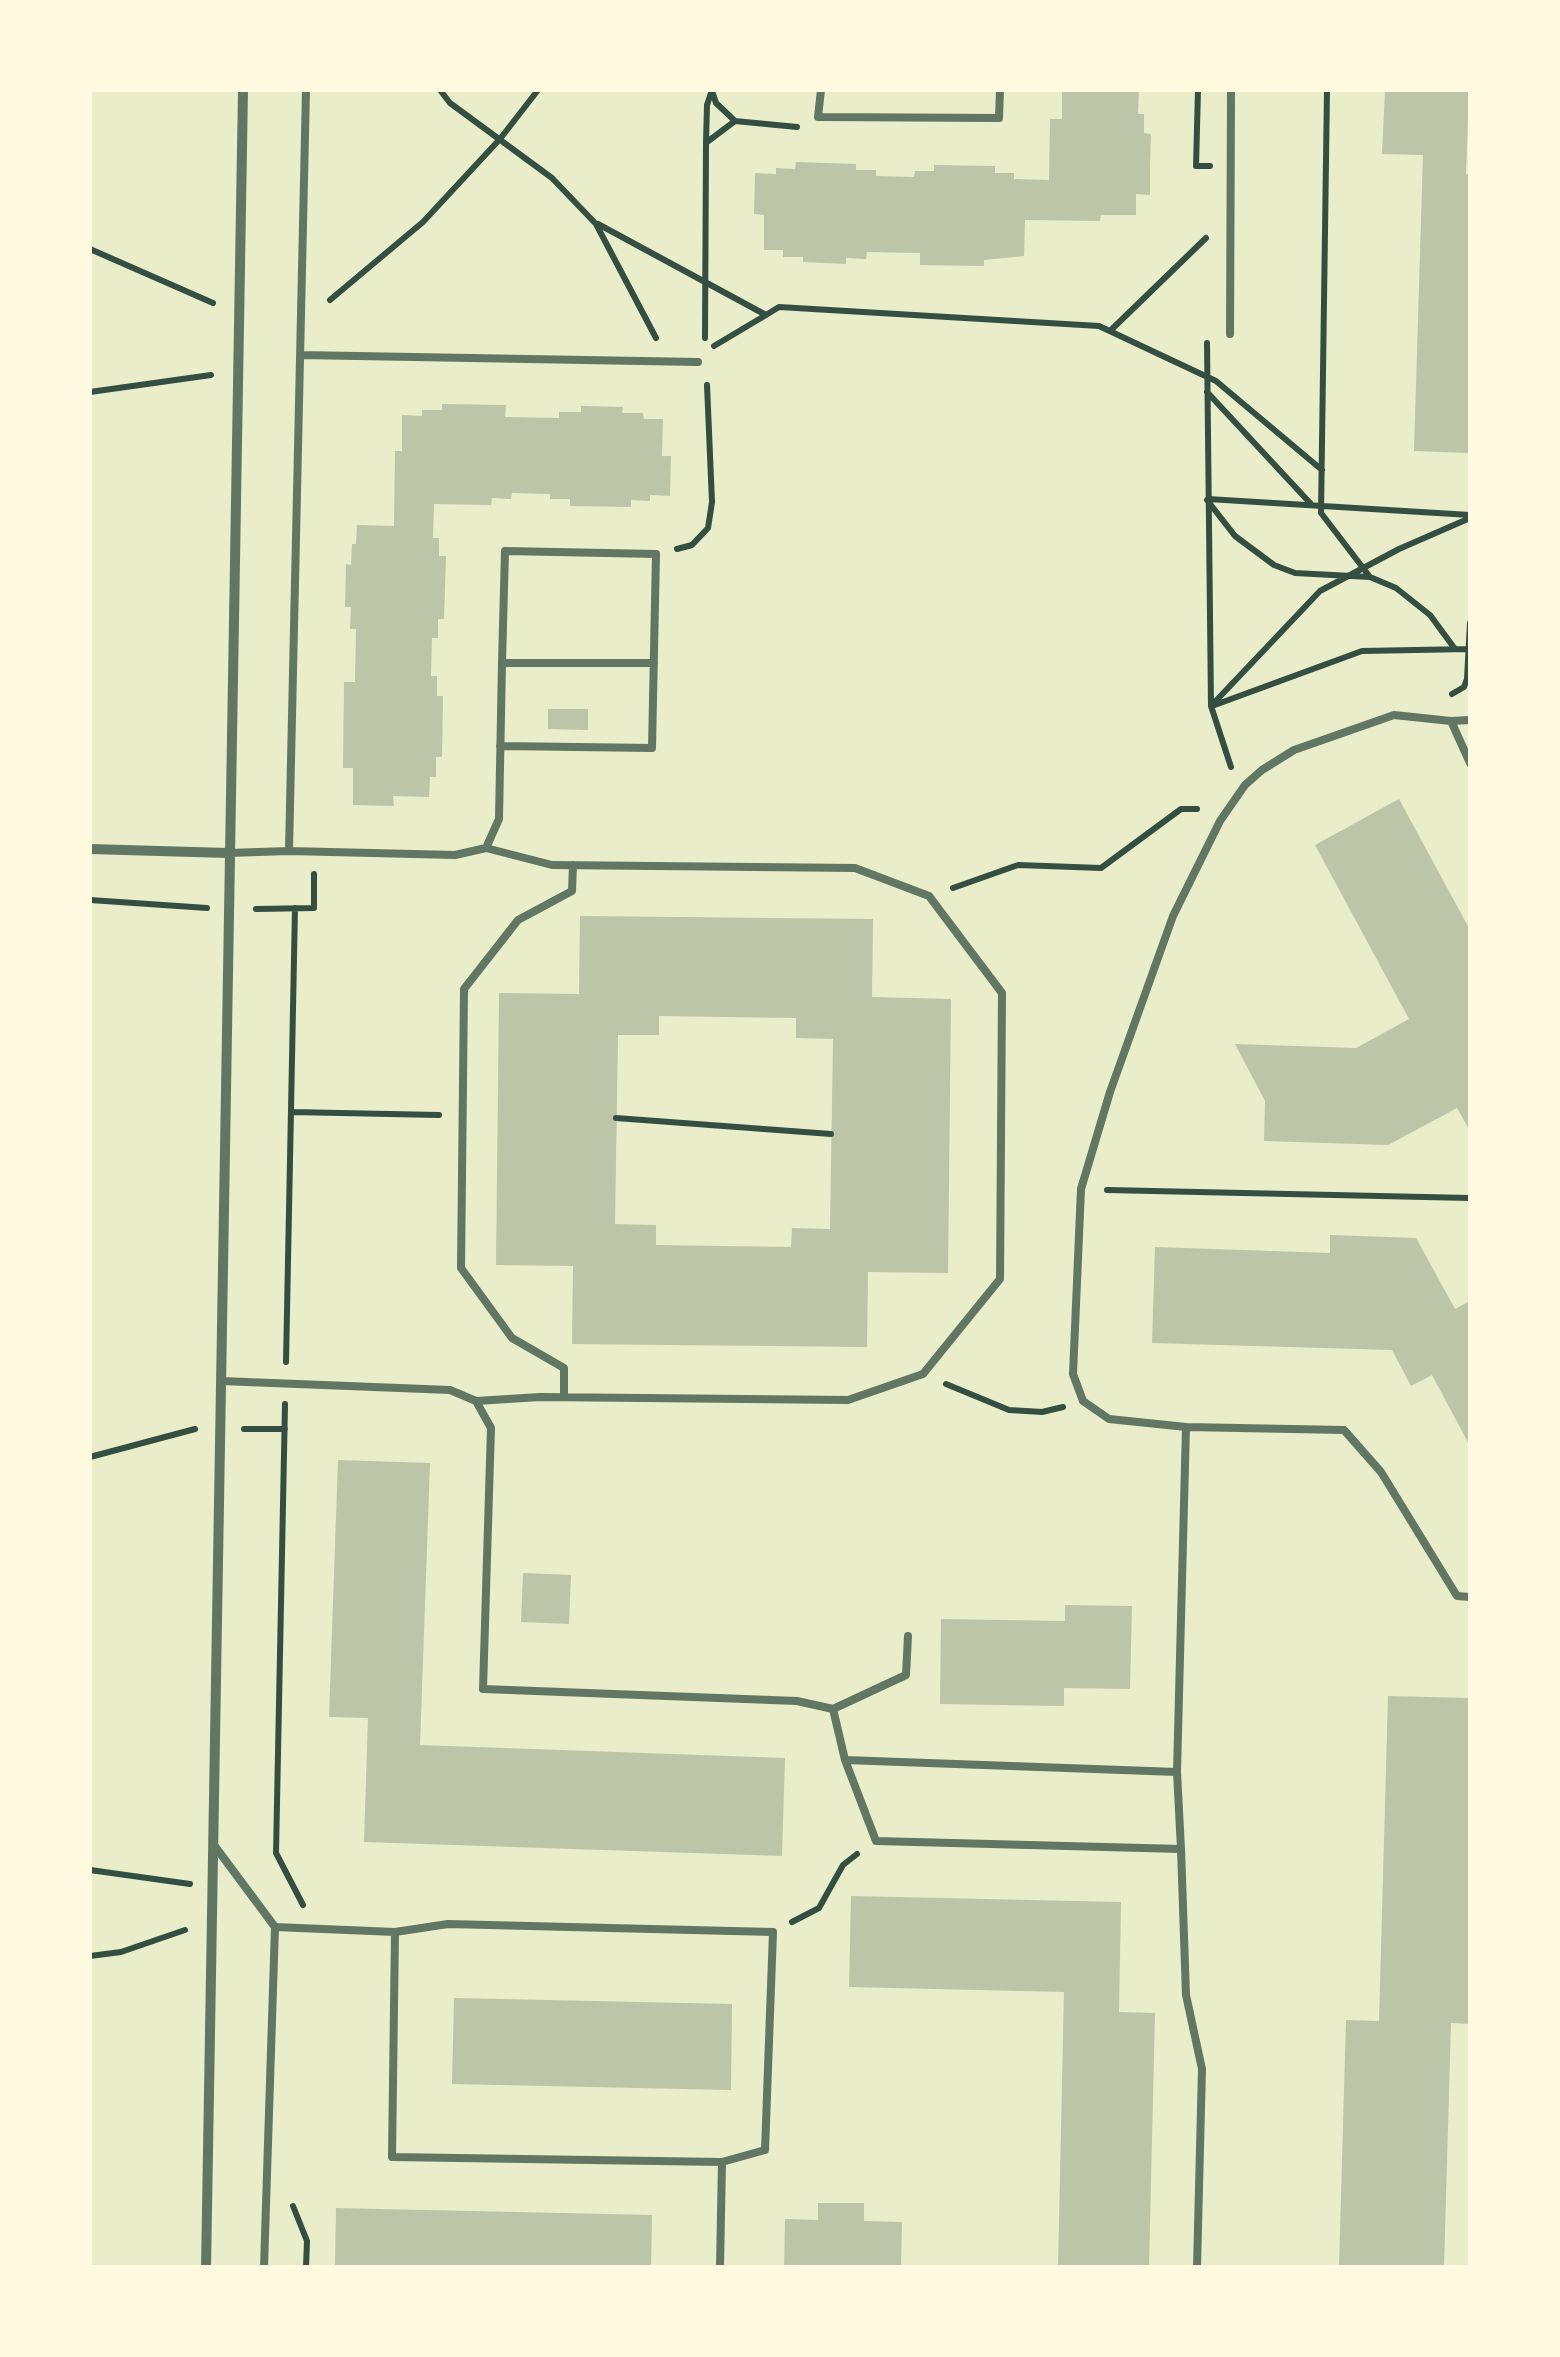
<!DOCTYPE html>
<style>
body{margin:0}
#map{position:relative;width:1560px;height:2357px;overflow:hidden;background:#e9edc9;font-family:"Nunito Sans",sans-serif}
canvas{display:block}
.frame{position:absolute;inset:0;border:92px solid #fefae0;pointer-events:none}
</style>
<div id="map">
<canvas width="1560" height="2357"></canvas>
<div class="frame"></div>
</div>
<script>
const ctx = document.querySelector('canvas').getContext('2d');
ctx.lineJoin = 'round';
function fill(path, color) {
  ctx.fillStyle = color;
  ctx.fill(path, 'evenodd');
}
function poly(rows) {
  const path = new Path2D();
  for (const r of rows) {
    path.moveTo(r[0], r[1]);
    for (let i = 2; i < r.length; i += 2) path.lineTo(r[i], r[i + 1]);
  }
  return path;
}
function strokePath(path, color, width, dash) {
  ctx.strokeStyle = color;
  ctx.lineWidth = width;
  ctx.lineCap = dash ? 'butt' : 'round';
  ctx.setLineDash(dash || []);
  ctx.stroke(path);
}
fill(poly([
 [1062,90,1139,90,1138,114,1144,114,1144,133,1151,134,1150,165,1150,195,1136,194,1136,215,1101,215,1100,221,1025,220,1024,256,984,260,984,266,920,265,920,253,867,252,866,259,846,258,846,264,803,262,803,257,783,257,783,250,764,250,764,215,754,214,755,173,776,174,776,168,795,169,796,162,856,164,856,170,876,170,876,176,914,177,915,171,934,171,934,165,995,166,995,173,1014,173,1014,179,1049,180,1050,119,1062,119],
 [1385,90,1469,90,1466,174,1470,174,1470,453,1414,451,1423,155,1382,154],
 [442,404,506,405,505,417,559,418,559,412,581,412,581,406,623,407,622,413,643,413,644,419,663,419,662,456,671,456,670,496,650,495,650,501,631,500,631,507,570,506,570,499,550,499,550,494,512,493,511,499,492,498,491,505,434,504,433,538,439,538,439,556,446,556,444,619,438,619,438,638,432,638,431,676,437,676,437,696,443,696,442,757,436,757,436,777,430,777,429,797,393,796,394,806,353,805,353,768,343,768,344,682,355,682,356,629,350,629,351,607,345,607,346,564,351,565,352,544,356,544,357,525,394,526,395,451,402,451,402,415,422,416,422,410,442,410],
 [548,709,588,709,588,730,548,729],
 [1399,799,1470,930,1470,1131,1457,1108,1388,1145,1264,1141,1265,1101,1235,1044,1356,1048,1409,1019,1315,845],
 [580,916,873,919,872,997,951,999,948,1273,868,1272,867,1347,572,1344,573,1266,496,1265,499,993,579,994],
 [659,1016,796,1018,796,1038,833,1039,830,1229,792,1228,791,1247,656,1245,656,1225,615,1224,618,1035,659,1035],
 [1330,1235,1416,1238,1455,1309,1470,1301,1470,1446,1432,1375,1411,1386,1392,1350,1152,1343,1155,1247,1330,1253],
 [338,1460,430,1463,420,1745,785,1758,782,1856,364,1842,368,1718,329,1717],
 [523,1573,571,1575,569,1624,521,1622],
 [1065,1605,1132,1606,1130,1689,1064,1688,1064,1706,940,1704,941,1619,1065,1621],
 [1388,1696,1470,1698,1470,2024,1451,2023,1444,2267,1339,2267,1346,2020,1379,2021],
 [851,1896,1121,1902,1119,2012,1155,2013,1149,2267,1058,2267,1064,1992,849,1987],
 [454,1998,732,2004,731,2090,452,2084],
 [818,2203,864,2203,864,2221,902,2222,901,2267,784,2267,785,2219,818,2220],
 [336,2208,652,2215,651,2267,335,2267]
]), '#bcc5a7');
strokePath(poly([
 [440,90,450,103,552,178,596,224,656,338],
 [1198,90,1196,166,1210,166],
 [1327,90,1321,513,1370,577],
 [712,91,716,103,735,121],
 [707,142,735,121,797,127],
 [598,224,766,315,714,346],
 [90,249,213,303],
 [330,300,423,222,500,139,538,90],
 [766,315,779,307,1099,326,1216,381,1322,470],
 [1110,331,1206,238],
 [705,338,706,143,707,105,712,90],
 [1207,343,1211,706,1231,767],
 [90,392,211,375],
 [1207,392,1311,504],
 [1208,499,1470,515],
 [1207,500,1235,536,1274,565,1295,573,1370,577,1396,588,1430,615,1455,649],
 [677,549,692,545,708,528,712,502,707,385],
 [1452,694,1464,687,1467,679,1470,623],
 [1212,705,1320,591,1399,549,1470,518],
 [1212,706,1362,651,1469,649],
 [953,888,1018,865,1101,868,1181,809,1197,809],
 [90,900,207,908],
 [256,909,314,908,314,874],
 [291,1112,439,1115],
 [616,1118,831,1134],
 [1107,1190,1470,1198],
 [286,1362,295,908],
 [946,1384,1009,1410,1042,1412,1063,1407],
 [285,1404,276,1853,303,1905],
 [244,1429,285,1429],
 [90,1457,195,1429],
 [90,1870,190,1884],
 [792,1922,819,1908,843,1865,857,1854],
 [90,1956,121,1952,185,1930],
 [293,2206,307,2241,306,2267]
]), '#344e41', 6);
strokePath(poly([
 [821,90,818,117,999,118,1000,90],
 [1230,334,1231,90],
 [300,355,698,362],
 [502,663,654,663],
 [1451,721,1470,720],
 [289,851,306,90],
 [228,853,289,851,455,855,486,848,499,819,502,663,505,551,656,554,652,748,500,746],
 [221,1381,450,1390,476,1401,491,1428,483,1689,797,1701,833,1709,906,1675,908,1636],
 [564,1397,564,1368,512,1338,461,1268,464,989,518,920,572,891,573,865],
 [476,1401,540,1397,848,1400,923,1374,1000,1279,1002,993,929,896,855,868,552,865,486,848],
 [1186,1427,1109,1419,1083,1401,1073,1374,1081,1189,1110,1092,1173,916,1220,821,1245,785,1262,770,1294,750,1394,715,1451,721,1470,763],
 [833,1709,845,1760,876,1841,1181,1849,1186,1995,1202,2069,1197,2267],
 [845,1760,1177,1772,1181,1849],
 [1177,1772,1186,1427,1344,1430,1381,1472,1457,1596,1470,1597],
 [214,1845,275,1927,264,2267],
 [275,1927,395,1932,392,2157,722,2162,720,2267],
 [395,1932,448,1924,773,1932,765,2150,722,2162]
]), '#617663', 8);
strokePath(poly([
 [90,849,228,853],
 [206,2267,243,90]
]), '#617663', 10);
</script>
